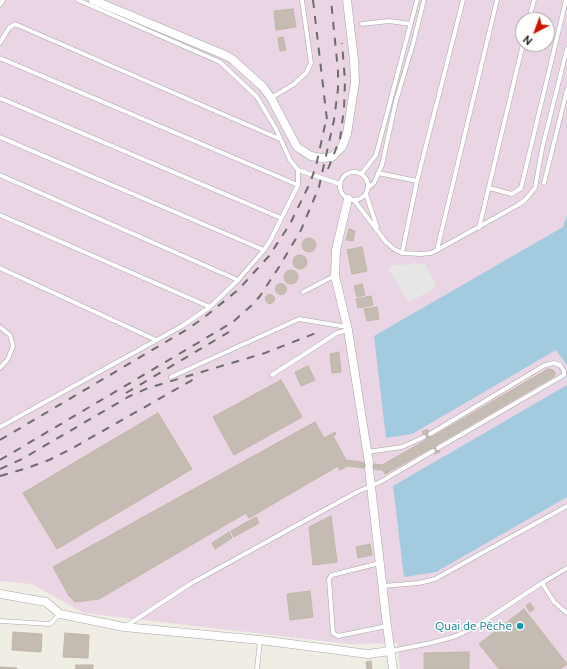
<!DOCTYPE html>
<meta charset="utf-8">
<style>
body{margin:0}
#map{position:relative;width:567px;height:669px;overflow:hidden;background:#f0ede4;font-family:Ubuntu,sans-serif}
canvas{display:block}
.north{position:absolute;left:515px;top:12px;width:40px;height:40px;box-sizing:border-box;background:#fff;border:1px solid #a5a5a5;border-radius:50%;rotate:221deg;font-size:11px;font-weight:700;line-height:16px;text-align:center;color:#1e1e1e}
.north::after{content:'';display:block;margin:auto;width:14px;height:18px;background:#cd1400;clip-path:polygon(50% 0,100% 100%,50% 72%,0 100%)}
</style>
<div id="map">
<canvas width="567" height="669"></canvas>
<div class="north">N</div>
</div>
<script>
const ctx = document.querySelector('canvas').getContext('2d');
ctx.lineJoin = 'round';
function fill(path, color) {
  ctx.fillStyle = color;
  ctx.fill(path, 'evenodd');
}
function poly(rows) {
  const path = new Path2D();
  for (const r of rows) {
    if (r.length === 3) {
      path.moveTo(r[0] + r[2], r[1]);
      path.arc(r[0], r[1], r[2], 0, 2 * Math.PI);
      continue;
    }
    path.moveTo(r[0], r[1]);
    for (let i = 2; i < r.length; i += 2) path.lineTo(r[i], r[i + 1]);
  }
  return path;
}
function strokePath(path, color, width, dash) {
  ctx.strokeStyle = color;
  ctx.lineWidth = width;
  ctx.lineCap = dash ? 'butt' : 'round';
  ctx.setLineDash(dash || []);
  ctx.stroke(path);
}
function label(font, color, halo, rows, align = 'center') {
  ctx.font = font + ' Ubuntu,sans-serif';
  ctx.lineWidth = 3;
  ctx.setLineDash([]);
  ctx.textBaseline = 'middle';
  ctx.strokeStyle = halo;
  ctx.fillStyle = color;
  for (const [text, x, y, turn = 0] of rows) {
    ctx.save();
    ctx.translate(x, y);
    ctx.rotate((+turn || 0) * Math.PI / 180);
    ctx.textAlign = isNaN(turn) ? turn : align;
    if (halo) ctx.strokeText(text, 0, 0);
    ctx.fillText(text, 0, 0);
    ctx.restore();
  }
}
fill(poly([
 [0,0,567,0,567,669,400,669,397,643,349,644,84,613,32,584,0,581],
 [523,20,547,20,547,44,523,44]
]), '#e9d5e3');
fill(poly([
 [425,264,437,286,409,303,389,270,391,265]
]), '#e6e6e6');
fill(poly([
 [567,215,567,365,556,350,412,434,386,438,374,336,563,227],
 [567,385,567,497,436,572,404,577,393,486]
]), '#a2cbdf');
const building = poly([
 [293,9,296,27,276,30,274,11,293,9],
 [283,37,286,50,280,51,278,38,283,37],
 [349,229,355,231,353,241,346,240,349,229],
 [309,245,7],
 [362,247,367,271,352,274,347,250,362,247],
 [300,262,7],
 [291,277,7],
 [281,289,5.5],
 [362,284,365,295,357,297,354,286,362,284],
 [270,299,4.5],
 [371,296,373,305,358,308,356,299,371,296],
 [377,307,379,319,367,321,364,309,377,307],
 [339,352,341,372,332,373,330,354,339,352],
 [308,366,315,380,301,386,295,372,308,366],
 [548,369,553,370,556,374,553,374,555,376,553,377,436,445,440,452,435,454,431,448,385,474,383,470,347,466,340,470,338,466,249,518,246,513,99,599,75,602,69,596,53,567,315,422,324,438,335,432,336,434,333,436,346,460,382,465,426,440,422,432,427,429,432,437,548,369],
 [281,380,302,417,234,455,213,417,281,380],
 [158,413,192,469,57,549,23,493,158,413],
 [331,516,337,562,313,565,309,527,331,516],
 [256,517,259,523,234,537,231,531,256,517],
 [229,532,232,538,215,549,212,543,229,532],
 [370,544,372,555,358,558,356,547,370,544],
 [310,591,313,617,290,620,287,594,310,591],
 [530,603,534,609,530,612,526,606,530,603],
 [524,609,567,664,560,669,499,669,479,644,524,609],
 [13,632,42,634,41,652,12,650,13,632],
 [65,633,89,635,88,658,63,657,65,633],
 [469,652,469,669,424,669,424,653,469,652],
 [371,661,372,669,367,669,366,662,371,661],
 [76,665,93,665,93,669,75,669,76,665],
 [0,667,17,668,17,669,0,669,0,667]
]);
fill(building, '#c4bcb3');
strokePath(building, '#c2b5a5', 1);
const lane = poly([
 [0,5,3,0],
 [529,20,534,0],
 [362,24,389,21,411,24],
 [0,43,9,28,15,24,280,139],
 [0,58,298,185],
 [0,98,281,218],
 [271,98,294,84,306,73,311,63,302,0],
 [0,137,264,250],
 [298,170,340,184],
 [354,186,14],
 [362,173,376,155,417,0],
 [378,173,417,181],
 [0,175,238,280],
 [544,183,567,90],
 [369,187,374,183,382,165,396,101,413,44,424,0],
 [489,188,512,194,521,188,566,0],
 [366,194,377,227],
 [354,200,386,242,394,249,402,253,421,254,431,253,437,250,518,205,525,200,535,188,542,149,567,49],
 [0,215,210,307],
 [479,228,523,44],
 [437,250,497,0],
 [402,253,417,181,463,0],
 [0,268,156,340],
 [303,292,334,276],
 [0,327,10,335,13,346,8,359,0,368],
 [272,375,337,333,348,330],
 [171,377,299,319,347,327],
 [0,427,182,326,210,307,238,280,264,250,271,239,298,185,298,170,290,160,276,129,257,97,220,62,78,0],
 [430,434,545,365,554,363,560,365,564,371,564,375,438,448],
 [367,452,402,447,424,437],
 [380,563,332,575,331,576,329,579,333,633,338,636,387,626],
 [542,583,554,602,567,613],
 [383,586,419,583,435,579,567,506],
 [0,621,50,624,60,614],
 [126,626,190,584,357,492,380,482,433,451],
 [391,651,431,643,456,636,475,627,542,583,567,568],
 [257,669,260,640]
]);
const street = poly([
 [93,0,225,55,232,59,263,87,271,98,297,147,311,156,322,158,332,157,342,147,347,134,355,82,354,60,347,0],
 [348,199,336,250,335,276,348,330,369,463],
 [369,469,387,626,393,669],
 [0,594,46,602,60,614,124,627,260,640,368,654,390,651]
]);
strokePath(lane, '#a5a5a5', 5);
strokePath(street, '#a5a5a5', 9);
strokePath(lane, '#fff', 4);
strokePath(street, '#fff', 8);
strokePath(poly([
 [313,0,327,120],
 [328,169,340,139,344,109,345,81,342,43],
 [126,393,229,332],
 [0,440,186,330,202,319,238,290,269,256,290,224,310,183,316,166,327,116],
 [0,460,233,322,252,305,260,296,279,267,301,230,319,187,334,120,338,89,338,71,331,0],
 [0,469,22,459,128,397,148,388,265,353,316,333],
 [0,476,27,468,49,460,71,449,194,379]
]), '#6c6c6c', 2, [8, 8]);
for (const [x, y, r, color] of [
 [520,626,4,"#0f9aa8"]
]) {
  const dot = new Path2D();
  dot.arc(x, y, r, 0, 2 * Math.PI);
  ctx.fillStyle = color;
  ctx.fill(dot);
  strokePath(dot, '#fff', 1.5);
}
label('12px', '#0d838f', '#fff', [
 ["Quai de Pêche",512,626]
], 'right');
</script>
